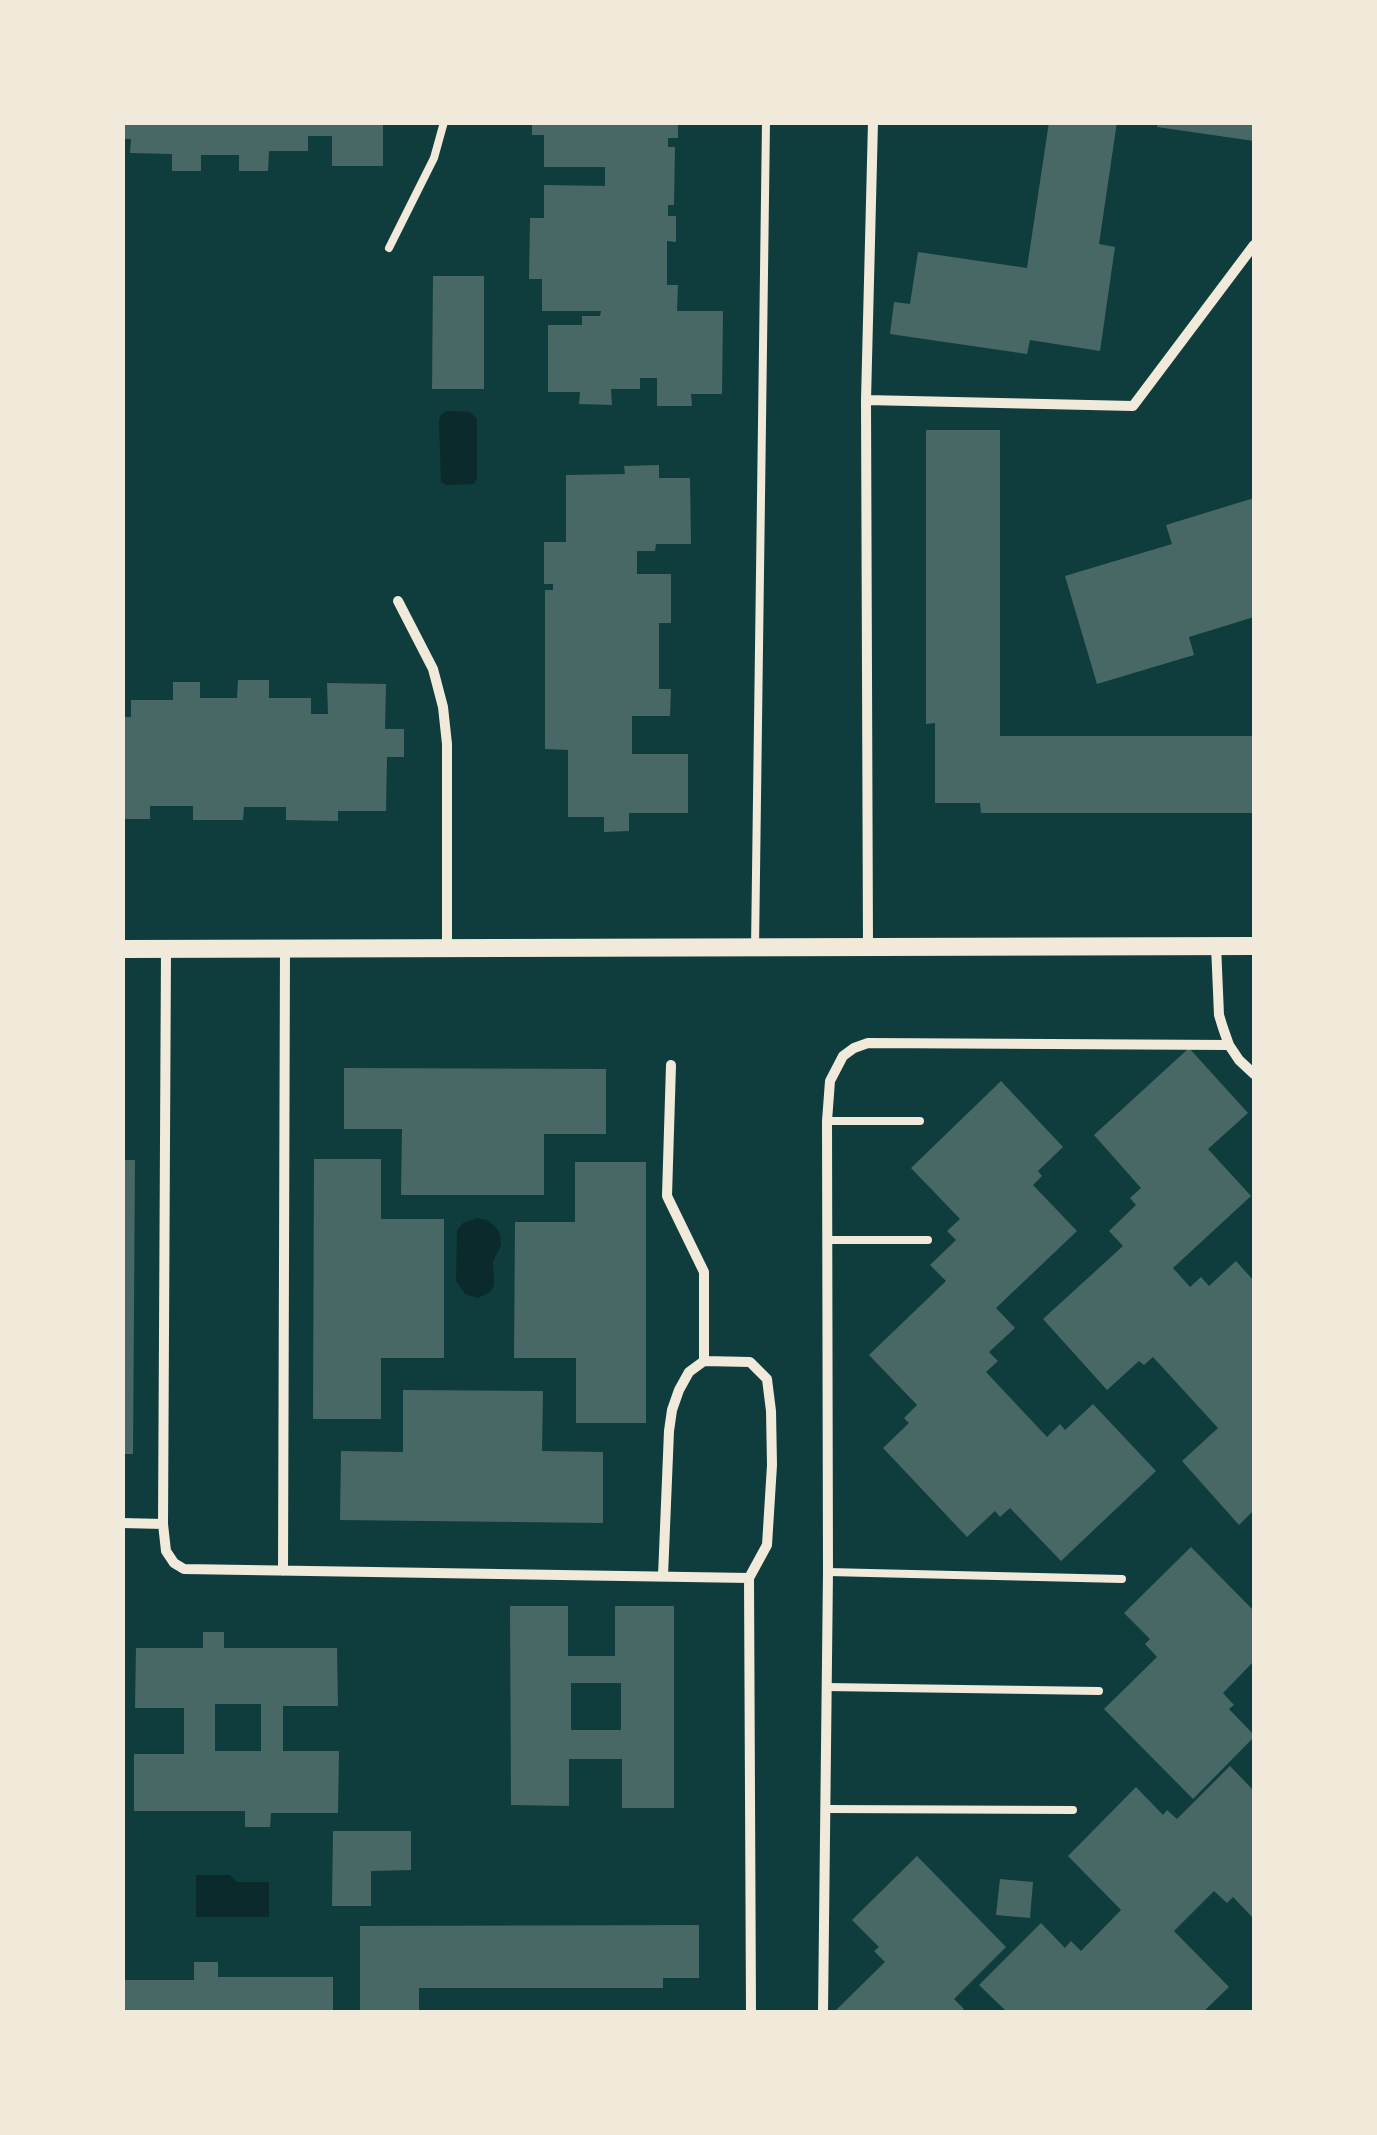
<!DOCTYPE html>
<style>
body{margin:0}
#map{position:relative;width:1377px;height:2135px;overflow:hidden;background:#0f3d3e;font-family:Bitter,serif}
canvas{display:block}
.frame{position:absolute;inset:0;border:125px solid #f1e9da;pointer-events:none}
</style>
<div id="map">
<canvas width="1377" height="2135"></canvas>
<div class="frame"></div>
</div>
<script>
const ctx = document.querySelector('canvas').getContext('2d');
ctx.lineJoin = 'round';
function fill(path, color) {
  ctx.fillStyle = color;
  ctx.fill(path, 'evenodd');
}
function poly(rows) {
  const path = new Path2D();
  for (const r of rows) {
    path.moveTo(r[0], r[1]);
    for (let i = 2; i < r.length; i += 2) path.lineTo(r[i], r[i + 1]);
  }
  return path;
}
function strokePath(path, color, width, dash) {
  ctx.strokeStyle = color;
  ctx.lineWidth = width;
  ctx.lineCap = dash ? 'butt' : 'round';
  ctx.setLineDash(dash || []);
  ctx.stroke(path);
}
fill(poly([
 [446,411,470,412,477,419,477,478,474,484,447,485,441,482,439,421,440,416],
 [477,1218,487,1220,495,1226,500,1234,501,1245,493,1262,494,1285,490,1292,478,1298,465,1294,456,1281,457,1231,463,1223],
 [196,1875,230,1875,237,1882,269,1882,269,1917,196,1917]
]), '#0a2a2b');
fill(poly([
 [122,122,383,122,383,166,332,166,332,136,308,136,308,151,269,151,268,171,239,171,239,155,201,155,201,171,172,171,172,154,130,153,131,139,122,139],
 [532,122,678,122,678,138,668,138,668,147,675,147,674,205,668,205,668,216,676,216,676,242,667,241,667,285,678,285,677,311,723,311,722,394,691,394,692,406,657,406,657,378,640,378,640,389,611,389,612,405,579,404,580,392,548,392,548,325,582,325,582,316,600,316,601,311,542,311,542,279,529,279,530,218,544,218,544,185,605,186,605,167,544,167,544,135,532,135],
 [1049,122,1117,122,1099,244,1115,247,1100,351,1030,340,1027,354,890,334,894,302,910,304,918,252,1027,268],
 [1158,122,1254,122,1254,141,1157,127],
 [433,276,484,276,484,389,432,389],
 [926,430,1000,430,1000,736,1254,736,1254,813,981,813,980,803,935,803,935,723,926,724],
 [659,465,659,478,690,478,691,544,656,544,655,551,637,551,637,574,671,574,671,623,659,623,659,689,671,689,670,716,632,716,632,754,688,754,688,813,629,813,629,831,604,832,604,817,568,817,568,750,545,749,545,590,553,590,553,584,544,584,544,542,566,542,566,475,625,474,624,466],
 [1254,498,1254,617,1189,637,1194,655,1097,684,1065,576,1172,544,1166,525],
 [238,680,269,680,269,698,311,698,311,714,328,714,327,683,386,684,385,729,404,729,404,757,387,757,386,811,338,811,338,821,286,820,286,807,244,807,243,820,193,820,193,806,150,806,150,819,122,819,122,717,131,717,131,700,173,700,173,682,200,682,200,698,237,698],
 [1189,1048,1248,1113,1208,1149,1251,1196,1173,1268,1190,1287,1201,1277,1209,1286,1236,1261,1254,1281,1254,1510,1239,1525,1182,1461,1218,1428,1153,1357,1144,1365,1139,1361,1107,1390,1043,1319,1123,1246,1109,1231,1136,1205,1130,1198,1141,1188,1094,1135],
 [344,1068,606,1069,606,1134,544,1134,544,1195,401,1195,402,1129,344,1129],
 [1001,1081,1063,1147,1038,1171,1042,1176,1033,1185,1077,1231,996,1308,1015,1328,989,1352,998,1361,986,1372,1047,1437,1060,1424,1065,1430,1093,1404,1156,1471,1061,1561,1010,1508,1000,1517,995,1511,967,1537,883,1448,909,1423,904,1418,917,1405,869,1355,946,1281,930,1265,956,1240,947,1231,960,1219,911,1168],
 [314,1159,381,1159,381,1219,444,1219,444,1358,381,1358,381,1419,313,1419],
 [122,1160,135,1160,133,1454,122,1454],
 [575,1162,646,1162,646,1423,576,1423,576,1358,514,1358,515,1222,575,1222],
 [403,1390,543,1391,542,1451,603,1452,603,1523,340,1520,341,1451,403,1452],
 [1191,1547,1254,1611,1254,1661,1223,1693,1234,1705,1229,1709,1254,1735,1254,1737,1193,1799,1104,1709,1157,1657,1145,1644,1150,1639,1124,1613],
 [510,1606,568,1606,568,1656,615,1656,615,1606,674,1606,674,1808,622,1808,622,1759,569,1759,569,1806,511,1805],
 [571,1683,621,1683,621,1730,571,1730],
 [203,1632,224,1632,224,1648,337,1648,338,1706,283,1706,283,1751,339,1751,338,1813,271,1813,270,1827,245,1827,245,1811,134,1811,134,1754,184,1754,184,1708,135,1708,136,1648,203,1648],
 [215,1704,261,1704,261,1751,215,1751],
 [1230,1766,1254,1791,1254,1919,1233,1897,1227,1903,1214,1891,1174,1931,1229,1987,1203,2012,1007,2012,979,1985,1041,1923,1065,1948,1071,1941,1081,1951,1121,1910,1068,1856,1136,1787,1163,1815,1167,1810,1177,1819],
 [333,1831,411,1831,411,1870,371,1871,371,1906,332,1906],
 [917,1856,1006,1947,954,1999,964,2009,959,2012,834,2012,885,1962,874,1951,879,1947,852,1920],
 [1000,1879,1033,1882,1030,1918,996,1915],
 [699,1925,699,1978,663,1978,663,1988,419,1988,419,2012,360,2012,360,1926],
 [194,1962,218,1962,218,1977,333,1977,333,2012,124,2012,124,1980,194,1980]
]), '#486865');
strokePath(poly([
 [389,248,434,158,444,122],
 [755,948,766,122],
 [827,1121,920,1121],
 [827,1240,928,1240],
 [828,1572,1122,1579],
 [826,1687,1099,1691],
 [826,1809,1073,1810]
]), '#f1e9da', 8);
strokePath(poly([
 [866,400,1133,406,1254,245],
 [398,601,433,669,443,707,447,744,447,948],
 [1216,945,1219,1015,1223,1028,1229,1045,1239,1060,1254,1074],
 [868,947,866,400,873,122],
 [166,949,163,1524,166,1551,174,1563,184,1569,749,1578,751,2012],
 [671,1065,667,1196,704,1272,704,1361],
 [122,1523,163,1524],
 [283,1571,285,949],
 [663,1576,669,1431,672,1410,679,1390,689,1372,704,1361,750,1362,767,1379,771,1411,772,1465,767,1545,749,1578],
 [823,2012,828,1572,827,1121,830,1081,843,1056,854,1048,868,1043,1229,1045]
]), '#f1e9da', 10);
strokePath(poly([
 [122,949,1254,946]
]), '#f1e9da', 18);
</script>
